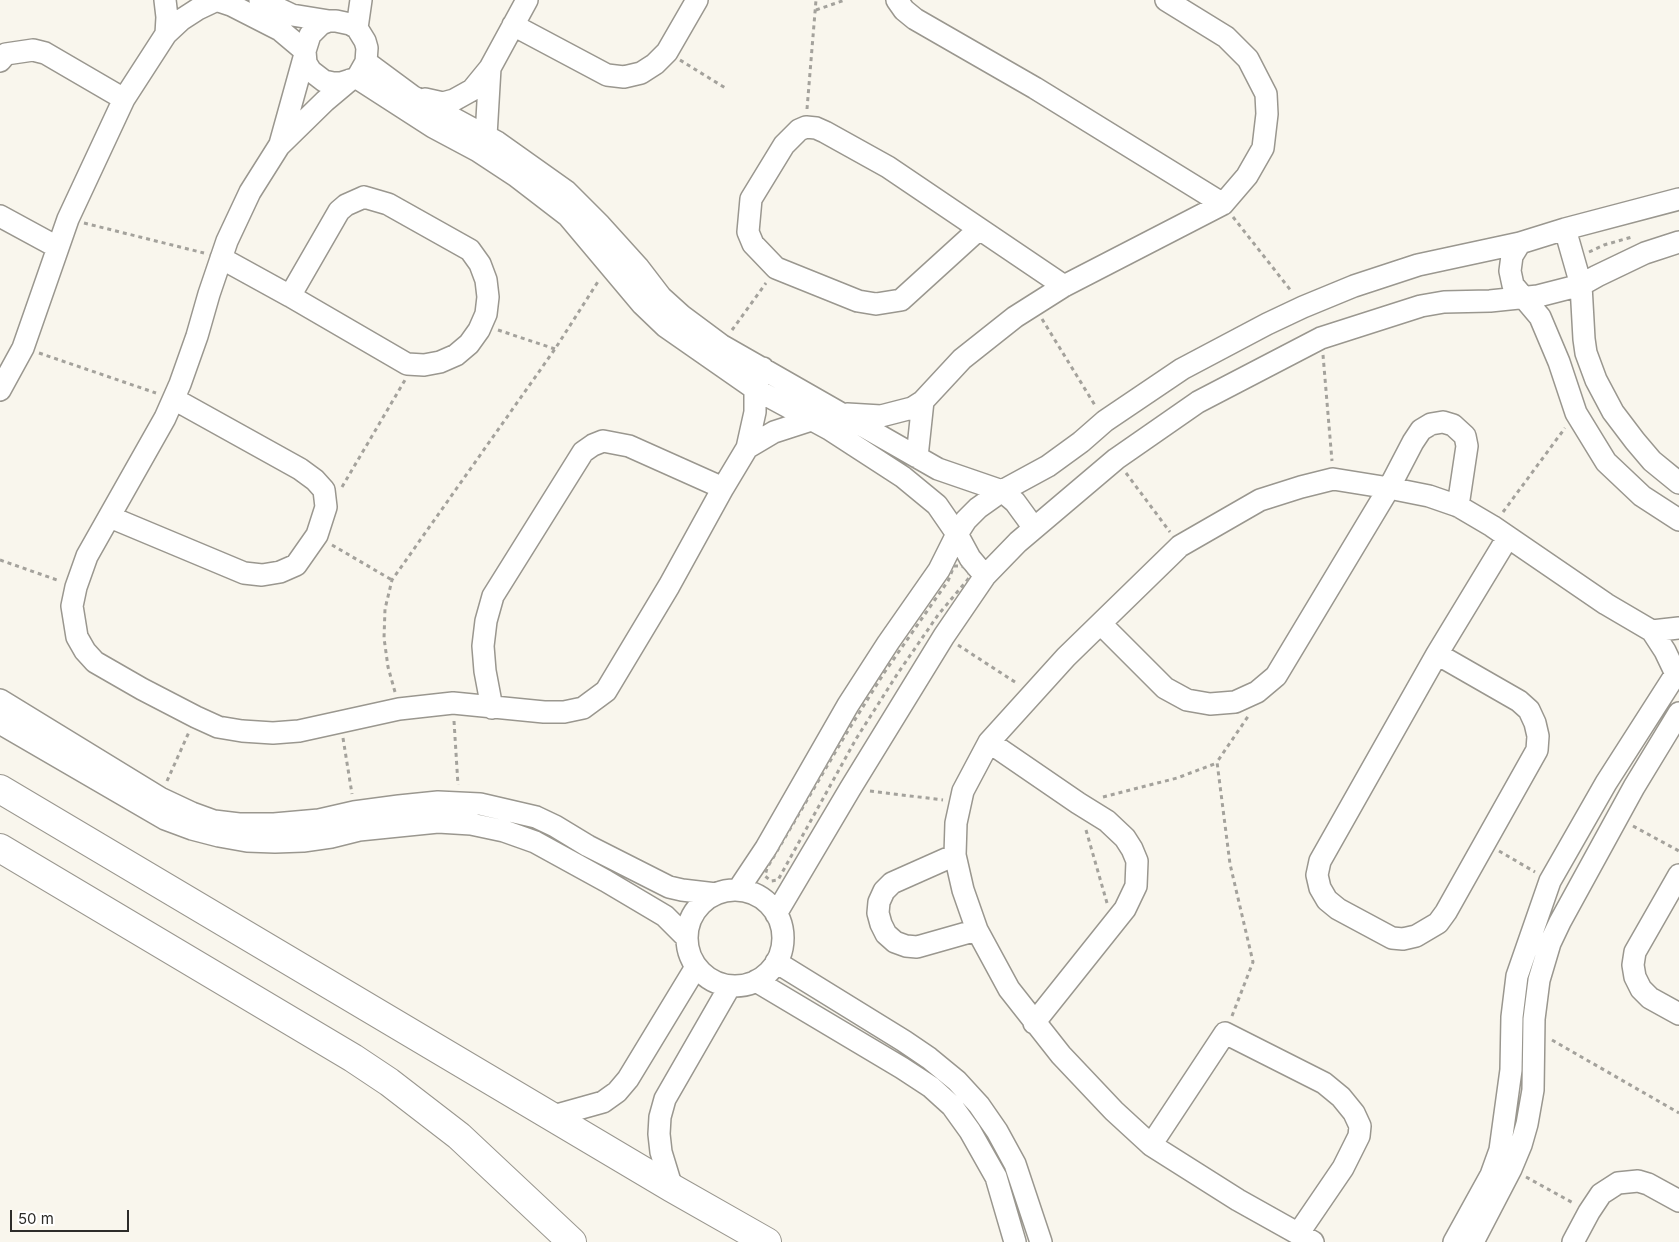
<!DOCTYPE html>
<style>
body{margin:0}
#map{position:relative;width:1679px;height:1242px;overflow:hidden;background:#f9f6ed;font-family:Inter,sans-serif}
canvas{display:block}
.scale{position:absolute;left:10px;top:1210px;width:119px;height:22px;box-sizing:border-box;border:2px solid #2d2c29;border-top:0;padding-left:6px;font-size:15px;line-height:18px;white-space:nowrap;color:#2d2c29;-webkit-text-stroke:4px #fff;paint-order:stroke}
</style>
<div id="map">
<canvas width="1679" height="1242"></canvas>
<div class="scale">50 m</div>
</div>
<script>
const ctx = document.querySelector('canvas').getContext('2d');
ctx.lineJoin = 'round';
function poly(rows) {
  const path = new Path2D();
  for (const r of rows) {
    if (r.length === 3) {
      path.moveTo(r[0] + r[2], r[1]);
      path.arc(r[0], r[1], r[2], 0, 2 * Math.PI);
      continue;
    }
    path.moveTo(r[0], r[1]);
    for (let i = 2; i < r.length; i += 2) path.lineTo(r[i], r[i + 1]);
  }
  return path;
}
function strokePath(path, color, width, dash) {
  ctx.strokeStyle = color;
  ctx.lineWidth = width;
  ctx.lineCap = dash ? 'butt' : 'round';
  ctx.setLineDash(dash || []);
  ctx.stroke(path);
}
const minor = poly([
 [165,0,167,17,166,34],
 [216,0,231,5,280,30,305,51],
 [260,0,292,15,329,21],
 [897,0,904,10,915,19,1035,88,1223,204],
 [329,21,336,21,350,24,357,28,365,41,367,48,366,62,357,78,341,83,333,83,324,81,311,71,306,63,305,51,310,35,321,24,329,21],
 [513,25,607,75,624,77,641,73,655,64,667,52,697,0],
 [357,28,361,0],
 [0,61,6,54,33,50,45,53,124,99],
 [366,62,412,96,497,142,566,191,600,225,638,267,661,297,682,316,721,345,938,469,1002,491,1015,502,1034,528],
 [357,78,433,127,478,151,516,176,568,216,642,304,666,327,755,389,829,429,903,477,937,505,957,534,970,558,985,576],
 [350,80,325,101,279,146,250,192,227,241,209,294,197,336,180,384,165,418,87,556,76,587,72,606,77,637,85,651,95,662,142,689,196,717,218,727,242,731,273,733,299,731,399,709,453,703,544,712,564,712,583,708,606,691,669,586,723,488,747,448,755,412,755,389,763,368],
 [425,99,443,103,454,100,472,90,490,68,527,0],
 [280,144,305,54],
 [480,146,486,136,490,68],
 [364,197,388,204,470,250,480,264,486,280,488,297,486,314,479,330,469,344,456,355,440,362,424,365,407,364,290,296,339,211,346,205,364,197],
 [0,216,57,247],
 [1565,229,1581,285,1584,339,1586,353,1596,380,1613,412,1635,441,1652,461,1679,483],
 [978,230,901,300,876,304,858,301,776,268,753,244,748,232,751,199,784,145,799,130,806,127,816,128,825,132,888,167,1064,286],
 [1520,243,1512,256,1510,271,1513,285,1540,317,1559,362,1576,413,1606,462,1642,496,1679,520],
 [221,258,290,296],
 [0,390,23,348,68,219,124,99,166,34,181,20,198,9,217,0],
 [847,414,881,416,912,408,923,401,962,359,1015,317,1064,286,1223,204,1247,176,1263,148,1267,114,1266,94,1248,59,1226,37,1166,0],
 [747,448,774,432,811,420],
 [917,457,923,401],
 [110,517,244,573,262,575,280,572,296,565,317,535,326,507,324,490,315,480,300,469,174,399],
 [1101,624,1165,688,1187,700,1210,704,1235,702,1257,692,1276,676,1389,488,1413,442,1421,430,1431,424,1443,422,1453,425,1465,436,1467,446,1458,506],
 [1652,631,1679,628],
 [1437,654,1519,701,1529,710,1535,723,1538,736,1537,750,1446,912,1438,923,1416,936,1403,939,1392,938,1338,909,1327,900,1320,888,1317,875,1320,861,1437,654,1508,537],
 [0,700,160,798,192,813,214,821,239,824,274,824,319,820,354,812,399,806,438,802,480,804,536,817,555,826,588,846,669,887,682,890,716,894],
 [492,708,485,671,483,646,486,621,493,596,583,452,593,445,603,441,629,446,723,488],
 [0,723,165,819,192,829,219,836,247,841,275,842,303,841,331,837,359,830,438,822,471,824,504,831,535,842,606,881,665,916,687,938],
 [989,742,1078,803,1107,821,1125,838,1132,849,1137,861,1136,886,1125,909,1034,1023],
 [955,855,892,883,884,891,879,902,878,913,881,924,886,934,895,942,906,946,917,947,977,930],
 [1679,875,1635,952,1633,965,1635,977,1641,989,1650,998,1679,1014],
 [738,890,766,848,848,705,888,643,939,570,957,534,966,520,978,508,1002,491,1048,466,1081,442,1105,421,1182,369,1267,324,1303,307,1354,286,1418,265,1520,243,1565,229,1679,199],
 [735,938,48],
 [776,914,850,789,944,636,985,576,1018,542,1116,459,1198,402,1321,338,1421,306,1444,302,1490,301,1538,296,1581,285,1597,276,1645,253,1679,242],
 [776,962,904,1041,929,1058,957,1081,979,1105,997,1131,1015,1164,1041,1242],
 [756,981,902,1068,931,1087,952,1106,970,1131,996,1177,1015,1242],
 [553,1116,603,1102,617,1092,628,1079,696,967],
 [1151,1145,1225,1033,1324,1083,1341,1097,1354,1113,1360,1126,1359,1136,1343,1168,1298,1234],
 [672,1188,661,1152,659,1134,660,1117,665,1099,730,986],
 [1313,1242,1238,1200,1151,1145,1114,1111,1061,1055,1009,989,977,930,963,890,955,855,956,823,963,791,989,742,1066,657,1180,546,1260,500,1301,487,1333,479,1389,488,1429,496,1458,506,1492,526,1606,604,1652,631,1665,651,1676,674],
 [1454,1242,1491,1175,1500,1150,1511,1070,1512,1017,1517,976,1550,881,1606,783,1679,669],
 [1473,1242,1511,1169,1521,1145,1527,1124,1533,1090,1534,1019,1539,980,1550,943,1560,922,1634,787,1679,713],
 [1573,1242,1589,1212,1601,1194,1618,1183,1638,1181,1648,1184,1679,1201]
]);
const major = poly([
 [0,789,672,1188,767,1242],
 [0,848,353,1058,389,1082,459,1136,572,1242]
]);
strokePath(minor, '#9a978f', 24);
strokePath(major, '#9a978f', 30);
strokePath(poly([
 [816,10,845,0],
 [680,60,727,89],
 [807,109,816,0],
 [1233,217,1292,292],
 [84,223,204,253],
 [1589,252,1604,245,1632,237],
 [1042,319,1096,407],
 [498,330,555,349],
 [732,330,766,283],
 [39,353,156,393],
 [1323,355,1332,461],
 [1126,473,1170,532],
 [342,487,405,380],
 [1503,512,1565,428],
 [332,545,392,580],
 [0,560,60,581],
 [954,566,962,566,969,571,969,578,938,615,898,673,856,739,778,880,771,881,765,876,767,868,846,734,884,673,948,581,954,566],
 [958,645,1018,684],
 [395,692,388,667,384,638,385,609,392,580,555,349,599,280],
 [454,721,458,785],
 [343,738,352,794],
 [167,781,189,732],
 [870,791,943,800],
 [1103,797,1177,778,1217,763],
 [1633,826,1679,851],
 [1086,830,1107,903],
 [1499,851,1535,872],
 [1232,1016,1253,962,1230,864,1217,762,1249,715],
 [1552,1040,1679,1113],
 [1526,1177,1575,1204]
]), '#a4a29c', 3, [4, 4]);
strokePath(minor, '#fff', 21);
strokePath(major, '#fff', 28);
</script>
